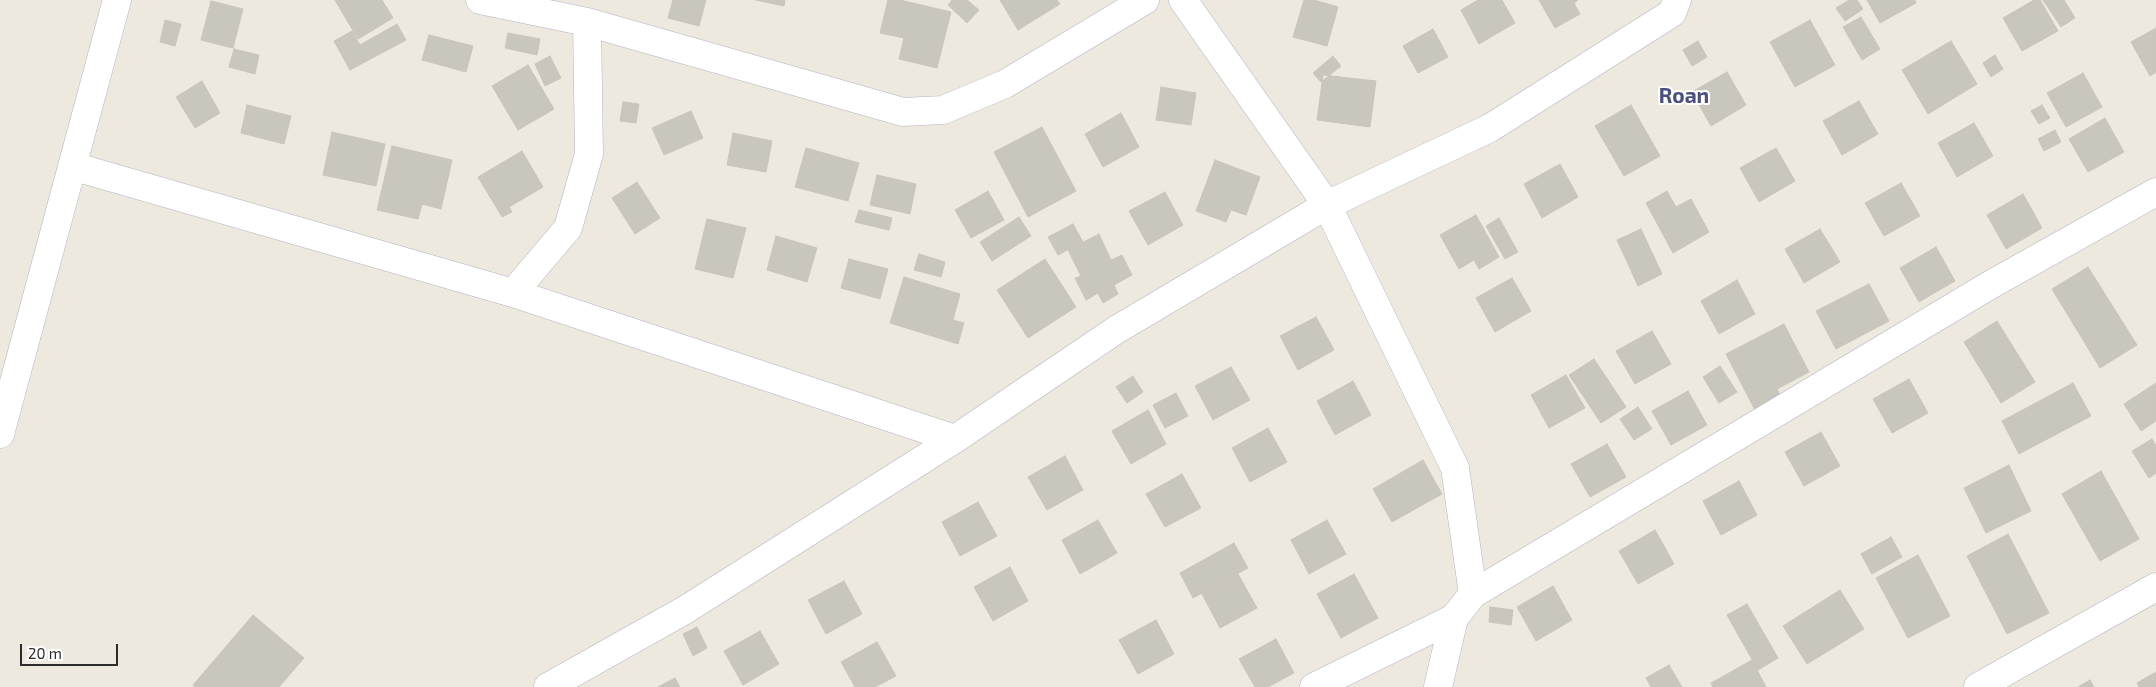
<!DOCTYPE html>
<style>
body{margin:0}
#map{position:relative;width:2156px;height:687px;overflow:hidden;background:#eee9df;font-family:"Exo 2",sans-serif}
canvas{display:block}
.scale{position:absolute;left:20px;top:644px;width:98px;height:22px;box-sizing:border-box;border:2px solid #2c2c2c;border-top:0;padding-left:6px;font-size:15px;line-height:18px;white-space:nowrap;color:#2c2c2c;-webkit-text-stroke:4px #fff;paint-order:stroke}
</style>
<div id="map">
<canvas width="2156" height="687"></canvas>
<div class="scale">20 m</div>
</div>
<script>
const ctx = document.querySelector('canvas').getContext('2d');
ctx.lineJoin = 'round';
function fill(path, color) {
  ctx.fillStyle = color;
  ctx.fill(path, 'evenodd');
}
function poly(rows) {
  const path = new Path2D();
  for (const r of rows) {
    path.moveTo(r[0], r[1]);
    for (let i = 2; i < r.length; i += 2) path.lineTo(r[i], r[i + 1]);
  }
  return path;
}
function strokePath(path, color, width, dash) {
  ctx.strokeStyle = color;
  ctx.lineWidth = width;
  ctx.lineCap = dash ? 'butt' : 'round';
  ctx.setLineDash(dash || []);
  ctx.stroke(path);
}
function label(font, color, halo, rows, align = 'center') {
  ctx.font = font + ' "Exo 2",sans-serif';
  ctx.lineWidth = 4;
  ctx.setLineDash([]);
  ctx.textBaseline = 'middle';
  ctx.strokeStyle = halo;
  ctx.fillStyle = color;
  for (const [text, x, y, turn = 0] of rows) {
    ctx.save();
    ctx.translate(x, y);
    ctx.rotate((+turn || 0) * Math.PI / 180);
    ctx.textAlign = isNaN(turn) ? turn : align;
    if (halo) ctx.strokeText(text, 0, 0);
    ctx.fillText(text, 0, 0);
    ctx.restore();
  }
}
const building = poly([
 [335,0,382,0,393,18,358,39,335,0],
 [673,0,706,0,699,26,668,18,673,0],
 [756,0,785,0,784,6,756,0],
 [888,0,900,0,951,12,937,68,899,59,904,38,880,33,888,0],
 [952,0,967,0,979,10,967,23,948,5,952,0],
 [1000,0,1057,0,1060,4,1018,30,1000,0],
 [1304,0,1314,0,1338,7,1327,46,1293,37,1304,0],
 [1478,0,1502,0,1515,23,1479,44,1461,10,1478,0],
 [1539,0,1578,0,1574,3,1580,14,1555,28,1539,0],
 [1849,0,1857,0,1863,9,1845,21,1836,8,1849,0],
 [1867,0,1915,0,1916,3,1880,23,1867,0],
 [2034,0,2040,0,2058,31,2022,51,2003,18,2034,0],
 [2043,0,2064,0,2075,18,2061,27,2043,0],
 [211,1,243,9,233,48,201,40,211,1],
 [1861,17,1880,49,1862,60,1843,27,1861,17],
 [165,20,181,24,175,46,160,42,165,20],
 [1810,20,1835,65,1795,87,1770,42,1810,20],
 [397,24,406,40,350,70,334,41,352,31,360,45,397,24],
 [2156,28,2156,72,2150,76,2131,42,2156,28],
 [1433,29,1448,57,1418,73,1403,46,1433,29],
 [508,33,540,39,537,55,505,48,508,33],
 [429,35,473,46,466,72,422,60,429,35],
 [1698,41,1707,57,1692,66,1683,50,1698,41],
 [1951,41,1977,84,1928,114,1902,70,1951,41],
 [234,49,259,55,255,74,229,67,234,49],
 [1995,55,2003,69,1991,77,1983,63,1995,55],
 [550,56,561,78,545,86,535,64,550,56],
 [1333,56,1341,66,1321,82,1313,73,1333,56],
 [528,65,554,109,518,130,492,86,528,65],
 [1727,72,1746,105,1711,126,1692,92,1727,72],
 [2083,73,2102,107,2066,127,2047,93,2083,73],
 [1323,75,1376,81,1370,127,1317,120,1323,75],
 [202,81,220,113,195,128,176,97,202,81],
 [1161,87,1196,93,1191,125,1156,120,1161,87],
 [1859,101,1878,134,1842,155,1823,121,1859,101],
 [623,102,639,104,636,123,620,121,623,102],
 [247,105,291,116,284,144,241,133,247,105],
 [1631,105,1660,156,1624,176,1595,126,1631,105],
 [2042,105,2050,118,2039,124,2031,111,2042,105],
 [691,111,703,138,664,155,652,128,691,111],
 [1121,113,1139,147,1103,167,1085,134,1121,113],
 [2105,118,2124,152,2088,172,2069,139,2105,118],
 [1974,123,1993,156,1957,177,1938,143,1974,123],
 [1042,127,1076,191,1028,217,994,152,1042,127],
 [2055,130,2061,142,2044,151,2038,139,2055,130],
 [332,132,385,144,376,186,323,175,332,132],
 [733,133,772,141,766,172,727,165,733,133],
 [392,146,452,160,441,209,422,204,418,219,377,210,392,146],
 [806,148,859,163,848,201,795,187,806,148],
 [1776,148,1795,181,1759,202,1740,168,1776,148],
 [522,151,543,187,509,207,512,212,502,217,478,177,522,151],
 [1215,160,1260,177,1246,215,1231,210,1226,222,1196,211,1215,160],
 [1560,164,1578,197,1542,218,1524,184,1560,164],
 [877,175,916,184,910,214,870,205,877,175],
 [637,182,660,218,635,234,612,198,637,182],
 [1901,183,1920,216,1884,236,1865,203,1901,183],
 [988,191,1004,220,971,238,955,210,988,191],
 [1667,191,1676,207,1691,199,1709,232,1673,253,1646,203,1667,191],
 [1165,192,1183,225,1148,245,1129,211,1165,192],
 [2023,194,2042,228,2006,249,1987,215,2023,194],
 [859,210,892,218,889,230,855,222,859,210],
 [1476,215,1499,257,1479,269,1474,260,1459,269,1440,235,1476,215],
 [1019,217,1031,236,992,261,980,242,1019,217],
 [1499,218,1518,252,1505,259,1486,226,1499,218],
 [707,219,746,228,733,278,695,269,707,219],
 [1073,224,1083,242,1058,255,1048,237,1073,224],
 [1641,229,1662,274,1638,286,1617,240,1641,229],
 [1820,229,1840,262,1804,283,1785,249,1820,229],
 [1099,234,1111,260,1122,255,1132,275,1114,285,1118,294,1103,303,1098,293,1086,300,1075,278,1081,276,1068,250,1099,234],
 [776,236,817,248,807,282,767,270,776,236],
 [1936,247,1955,281,1919,302,1900,268,1936,247],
 [919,254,945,262,941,277,914,270,919,254],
 [849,259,888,269,880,299,841,288,849,259],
 [1045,259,1076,307,1028,338,997,290,1045,259],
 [2088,267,2137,345,2100,368,2052,289,2088,267],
 [904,277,960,294,953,320,964,323,958,344,890,323,904,277],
 [1512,278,1531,311,1495,332,1476,298,1512,278],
 [1737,280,1755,314,1719,334,1701,301,1737,280],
 [1869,284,1889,321,1836,349,1816,311,1869,284],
 [1316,317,1334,350,1298,370,1280,336,1316,317],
 [1997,321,2035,382,2001,403,1964,342,1997,321],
 [1784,324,1809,372,1777,389,1782,399,1756,412,1726,354,1784,324],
 [1652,331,1671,364,1635,384,1616,351,1652,331],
 [1594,359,1626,407,1601,423,1569,375,1594,359],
 [1720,366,1737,392,1719,403,1703,377,1720,366],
 [1231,367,1250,400,1213,420,1195,386,1231,367],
 [1566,375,1585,408,1549,428,1531,395,1566,375],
 [1133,376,1143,392,1127,403,1116,387,1133,376],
 [1909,379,1928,413,1892,433,1873,399,1909,379],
 [1353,381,1371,415,1335,435,1317,401,1353,381],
 [2073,383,2091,416,2019,454,2002,421,2073,383],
 [2156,383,2156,421,2141,431,2124,404,2156,383],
 [1688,391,1707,425,1671,445,1652,411,1688,391],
 [1176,393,1188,416,1165,428,1153,405,1176,393],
 [1638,407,1652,429,1634,440,1620,419,1638,407],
 [1148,410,1166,444,1131,464,1112,431,1148,410],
 [1268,428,1287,462,1250,482,1232,448,1268,428],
 [1821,432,1840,466,1804,486,1785,452,1821,432],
 [2152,439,2156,446,2156,473,2149,478,2132,451,2152,439],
 [1607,444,1626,477,1590,497,1571,464,1607,444],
 [1065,456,1083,490,1047,510,1028,477,1065,456],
 [1423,460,1442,494,1392,522,1373,489,1423,460],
 [2009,465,2031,511,1986,533,1964,488,2009,465],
 [2101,471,2139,539,2100,561,2062,494,2101,471],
 [1182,474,1201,508,1165,527,1146,494,1182,474],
 [1739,481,1757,515,1721,535,1703,501,1739,481],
 [978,502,997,536,960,556,942,522,978,502],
 [1098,520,1117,553,1080,574,1062,540,1098,520],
 [1327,520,1346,554,1309,574,1291,540,1327,520],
 [1655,530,1674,564,1638,584,1619,551,1655,530],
 [2008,534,2049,613,2007,634,1967,556,2008,534],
 [1891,537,1902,557,1872,574,1861,554,1891,537],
 [1234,543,1248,568,1193,598,1180,573,1234,543],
 [1918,555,1950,616,1908,638,1876,578,1918,555],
 [1010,567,1028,601,993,621,974,587,1010,567],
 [1238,574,1257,608,1220,628,1202,594,1238,574],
 [1354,574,1378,618,1341,638,1317,594,1354,574],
 [844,581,862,614,826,634,808,600,844,581],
 [1553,586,1572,620,1536,641,1517,607,1553,586],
 [1840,590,1864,629,1807,664,1783,626,1840,590],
 [1747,604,1778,658,1758,670,1727,615,1747,604],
 [1490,607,1513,610,1511,625,1489,622,1490,607],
 [253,615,304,658,279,687,195,687,193,685,253,615],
 [1156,620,1174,654,1138,674,1119,640,1156,620],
 [697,627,707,648,693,656,683,634,697,627],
 [760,631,779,664,743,685,724,651,760,631],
 [1276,639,1294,673,1268,687,1255,687,1239,659,1276,639],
 [877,642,896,676,875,687,855,687,841,662,877,642],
 [1752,660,1766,687,1713,687,1711,683,1752,660],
 [1669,665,1682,687,1651,687,1646,678,1669,665],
 [2156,672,2156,687,2139,687,2137,683,2156,672],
 [675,678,680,687,658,687,675,678],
 [2090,680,2094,687,2078,687,2090,680]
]);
fill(building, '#c9c6be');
strokePath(building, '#c9c5b8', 1);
const minor = poly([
 [480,0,587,22,903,112,943,110,1005,84,1145,0],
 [1183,0,1327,205,1455,468,1473,594,1454,618,1438,687],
 [72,166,513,293,955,439,1116,330,1327,205,1490,128,1672,13,1677,0],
 [513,293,568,228,589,154,587,22],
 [0,434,117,0],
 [1473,594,1990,285,2156,192],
 [548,687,685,610,955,439],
 [1314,687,1454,618],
 [1978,687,2156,587]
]);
strokePath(minor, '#b2b3c0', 29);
strokePath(minor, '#fff', 28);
label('bold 21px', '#4c507e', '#fff', [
 ["Roan",1684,96]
]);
</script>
